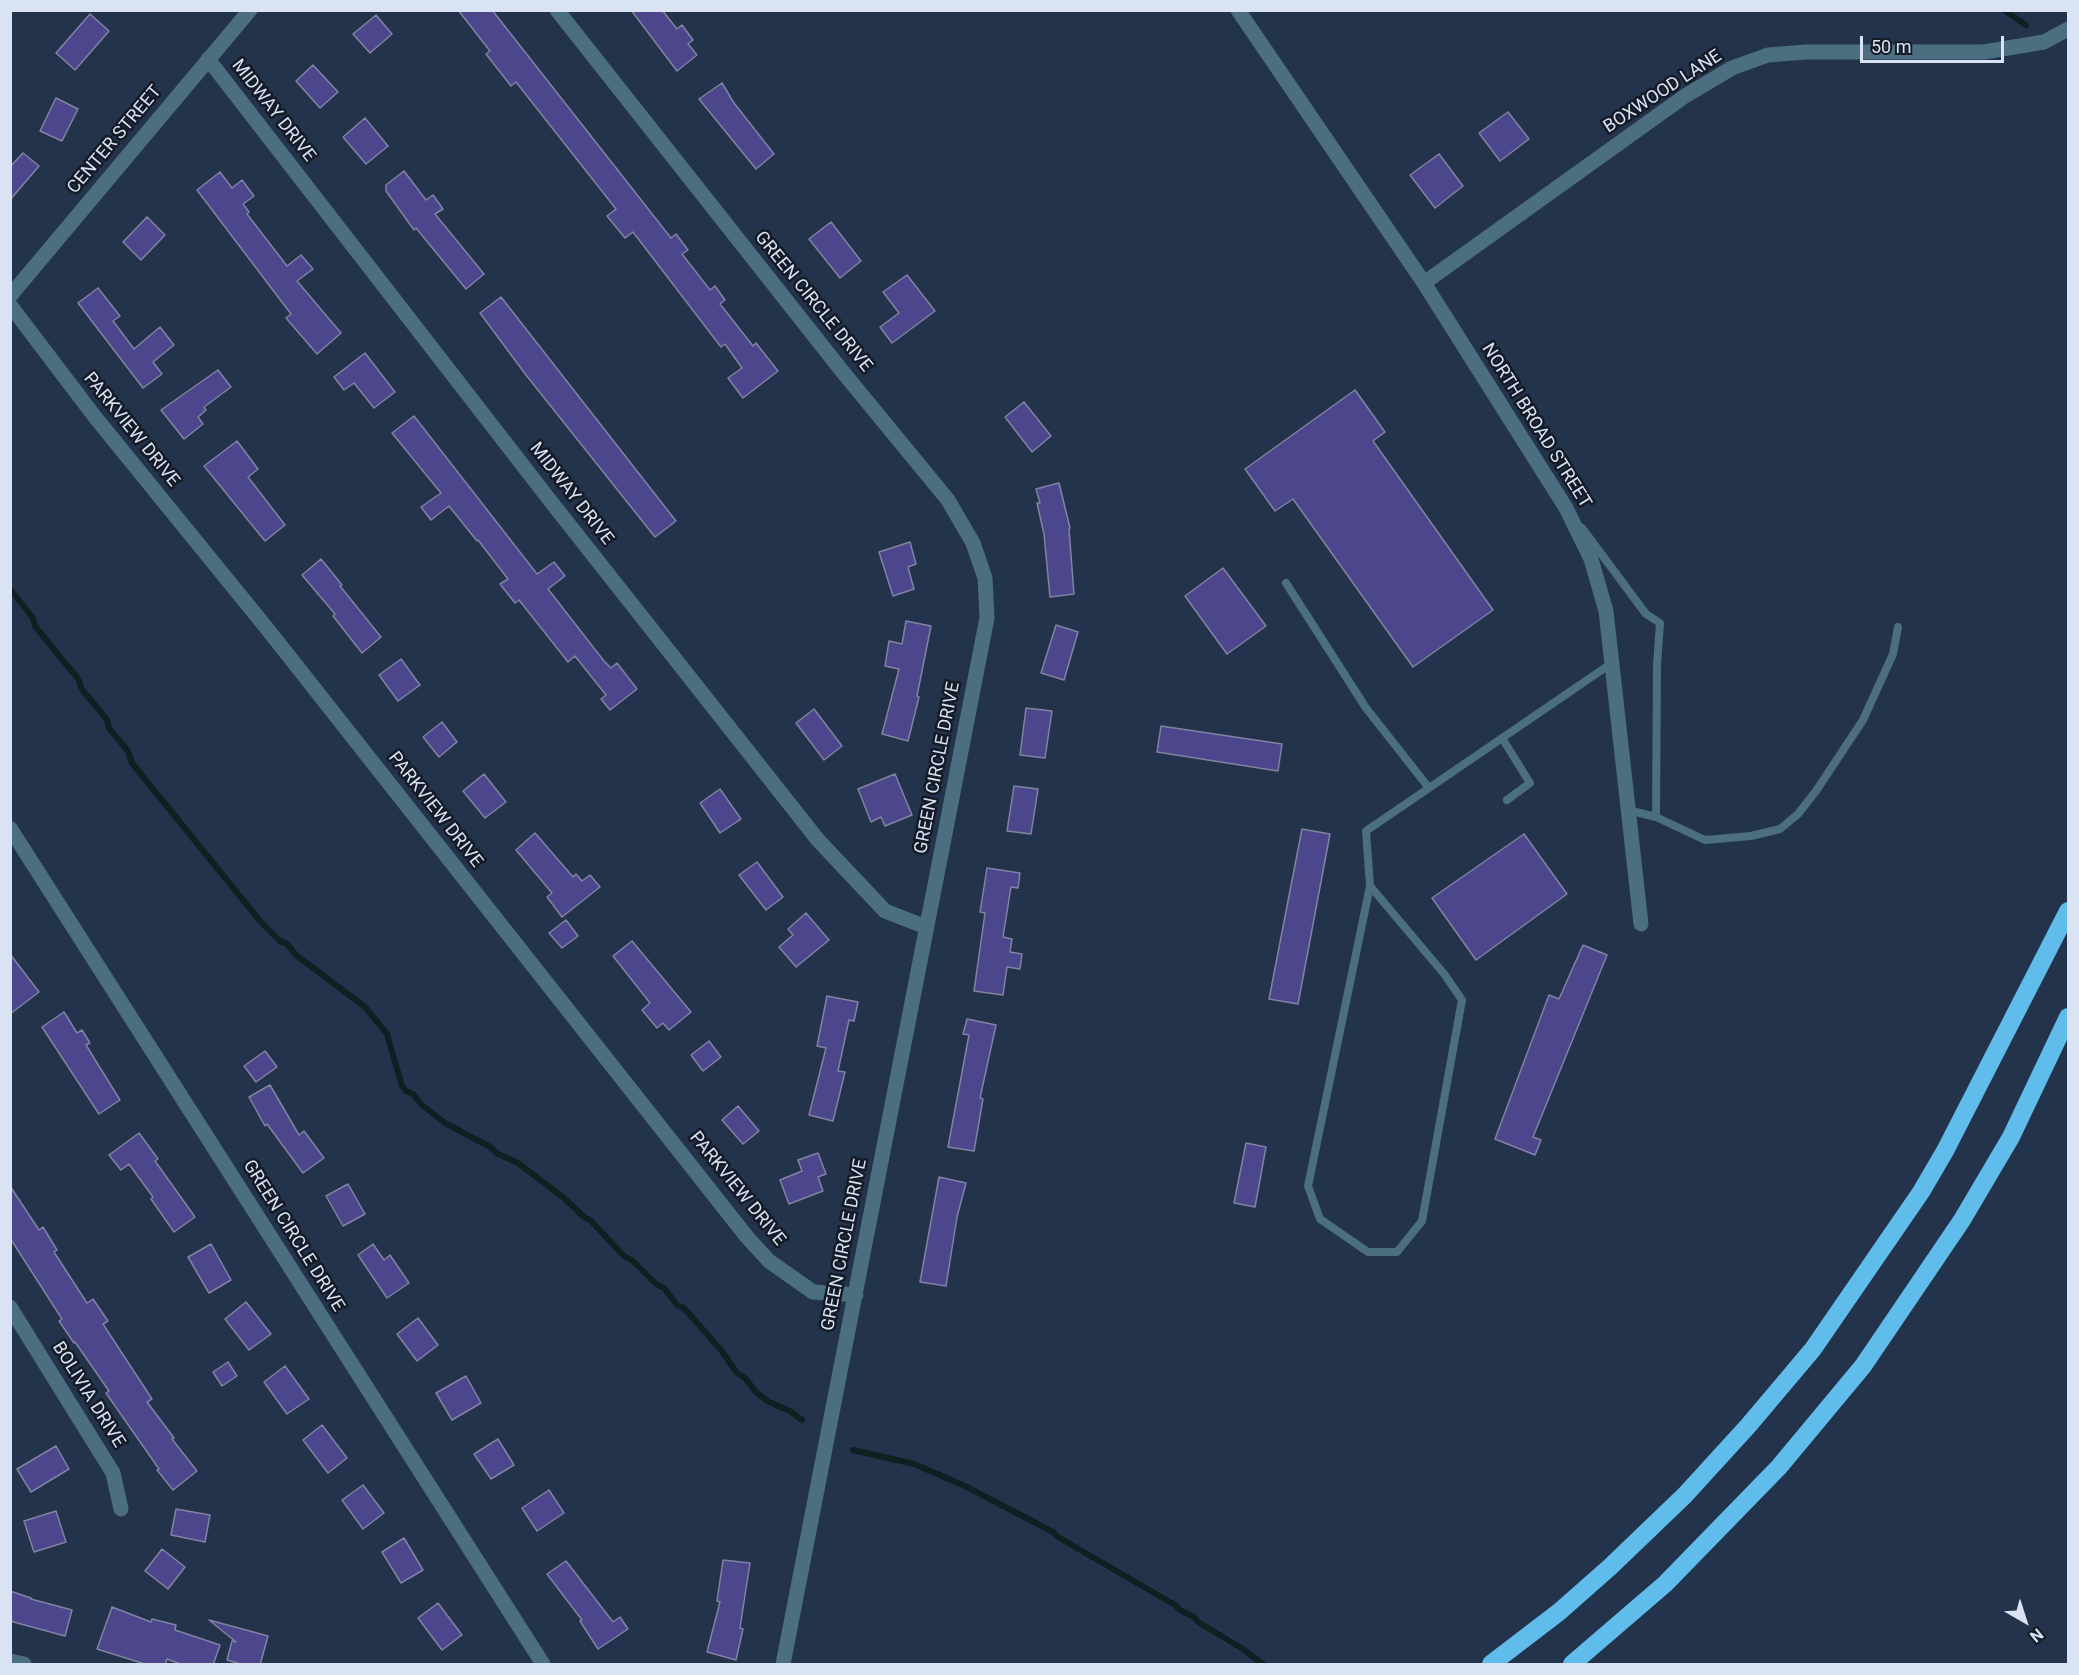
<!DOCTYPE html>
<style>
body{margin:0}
#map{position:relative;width:2079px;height:1675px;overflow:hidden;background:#23334b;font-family:Roboto,sans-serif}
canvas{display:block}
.frame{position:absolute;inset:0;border:12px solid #d9e3f3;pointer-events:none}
.north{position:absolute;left:1995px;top:1591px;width:60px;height:60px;-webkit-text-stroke:4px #141b26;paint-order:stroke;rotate:141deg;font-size:16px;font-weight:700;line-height:24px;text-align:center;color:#d9e3f3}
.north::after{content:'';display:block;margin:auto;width:21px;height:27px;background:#d9e3f3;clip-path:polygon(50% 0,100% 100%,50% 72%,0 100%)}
.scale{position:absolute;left:1860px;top:36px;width:144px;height:27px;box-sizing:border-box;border:3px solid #d9e3f3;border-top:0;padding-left:8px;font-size:18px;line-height:21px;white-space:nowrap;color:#d9e3f3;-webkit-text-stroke:4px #141b26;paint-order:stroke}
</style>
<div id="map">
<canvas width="2079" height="1675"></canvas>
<div class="frame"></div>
<div class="north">N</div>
<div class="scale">50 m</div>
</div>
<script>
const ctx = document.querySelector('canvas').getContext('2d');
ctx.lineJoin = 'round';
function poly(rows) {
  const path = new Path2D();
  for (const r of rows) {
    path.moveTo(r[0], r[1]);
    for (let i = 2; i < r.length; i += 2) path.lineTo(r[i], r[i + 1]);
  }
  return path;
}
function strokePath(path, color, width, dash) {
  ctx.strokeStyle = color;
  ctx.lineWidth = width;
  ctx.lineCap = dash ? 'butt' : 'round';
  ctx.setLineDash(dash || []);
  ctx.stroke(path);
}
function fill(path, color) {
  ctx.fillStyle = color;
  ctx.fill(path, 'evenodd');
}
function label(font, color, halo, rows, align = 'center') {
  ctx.font = font + ' Roboto,sans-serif';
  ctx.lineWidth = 5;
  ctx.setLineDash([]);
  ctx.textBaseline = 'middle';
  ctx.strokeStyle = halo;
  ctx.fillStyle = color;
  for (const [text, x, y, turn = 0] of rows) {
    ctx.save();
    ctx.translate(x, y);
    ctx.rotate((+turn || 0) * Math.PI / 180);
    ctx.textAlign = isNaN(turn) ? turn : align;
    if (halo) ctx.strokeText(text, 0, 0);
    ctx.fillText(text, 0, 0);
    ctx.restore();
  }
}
strokePath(poly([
 [2004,10,2026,25],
 [10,589,33,618,35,626,79,680,81,688,107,720,109,728,128,751,132,763,260,921,280,941,287,944,296,955,365,1007,387,1034,402,1086,406,1091,413,1094,422,1105,445,1123,492,1148,496,1153,518,1163,564,1198,584,1217,591,1221,625,1257,632,1260,657,1285,664,1288,677,1305,684,1308,721,1350,737,1373,744,1377,757,1393,769,1402,790,1411,802,1420],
 [853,1450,914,1464,965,1486,1053,1532,1058,1537,1175,1605,1180,1610,1194,1617,1198,1622,1243,1649,1263,1664]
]), '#102022', 6);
const building = poly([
 [458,10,492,10,671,238,676,234,688,250,682,254,710,290,715,286,725,300,720,304,753,346,756,343,778,371,743,398,728,378,742,368,725,344,721,347,633,232,625,238,607,216,616,209,516,82,511,86,486,54,490,51,458,10],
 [631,10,662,10,677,29,682,25,693,40,688,44,697,55,677,71,631,10],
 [90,14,109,31,75,70,56,53,90,14],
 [376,15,392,34,370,53,353,34,376,15],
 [313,65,338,92,320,108,296,81,313,65],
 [722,83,734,103,774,154,756,169,699,99,722,83],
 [56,98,78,109,62,141,40,131,56,98],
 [1508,112,1529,139,1500,161,1479,133,1508,112],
 [365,118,388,146,366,164,343,137,365,118],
 [23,153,39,166,10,200,10,167,23,153],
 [1439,154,1463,186,1435,208,1410,175,1439,154],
 [404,171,426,200,433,195,443,209,435,214,484,274,466,289,416,228,414,230,386,191,386,185,404,171],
 [220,172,232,188,242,180,254,196,243,204,249,212,247,214,287,266,301,255,313,269,297,281,341,333,317,354,286,318,291,314,197,190,220,172],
 [147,217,165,235,141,260,123,242,147,217],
 [831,222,861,261,840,278,809,239,831,222],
 [907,275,935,311,892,343,880,327,899,313,883,292,907,275],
 [98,288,120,316,113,321,134,349,160,327,174,345,153,362,162,374,143,388,78,303,98,288],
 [501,297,676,521,655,537,526,375,480,313,501,297],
 [365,353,395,392,374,408,354,383,344,390,334,377,365,353],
 [218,370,231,387,204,407,206,410,198,417,203,424,184,439,161,410,218,370],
 [1355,390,1385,432,1373,441,1493,610,1413,667,1293,499,1275,511,1245,469,1355,390],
 [1024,402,1051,436,1032,452,1005,417,1024,402],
 [414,416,537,574,554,562,565,576,548,589,604,661,611,668,617,663,637,689,610,710,601,699,606,695,575,656,568,662,519,600,515,603,500,584,508,579,478,540,477,541,449,506,431,520,421,507,441,493,392,433,414,416],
 [237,441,258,469,248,477,285,525,265,541,204,466,237,441],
 [1059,483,1070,528,1069,529,1074,594,1050,597,1044,534,1037,503,1040,503,1036,489,1059,483],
 [910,542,916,564,908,567,914,589,893,596,879,552,910,542],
 [321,559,342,585,340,586,381,637,362,653,333,616,335,614,302,575,321,559],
 [1223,568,1266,626,1227,654,1185,596,1223,568],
 [906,621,931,626,917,696,919,697,908,741,882,734,899,669,885,666,889,641,902,644,906,621],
 [1056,625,1078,632,1064,680,1041,673,1056,625],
 [401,659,420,685,398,701,379,675,401,659],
 [1026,708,1052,711,1045,758,1020,755,1026,708],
 [814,709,842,746,824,760,796,723,814,709],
 [442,722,457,742,439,757,423,737,442,722],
 [1161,726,1282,744,1278,771,1157,752,1161,726],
 [484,774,506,802,485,818,463,791,484,774],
 [895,774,912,815,885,826,881,817,871,822,858,789,895,774],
 [1014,786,1038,789,1031,834,1007,831,1014,786],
 [720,789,741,819,720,833,700,803,720,789],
 [1302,829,1330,834,1298,1004,1269,999,1302,829],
 [535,833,573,877,576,874,582,881,590,875,600,887,562,917,547,897,552,893,516,850,535,833],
 [1524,834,1567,894,1476,960,1432,898,1524,834],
 [757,862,783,897,766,910,739,875,757,862],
 [987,868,1020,873,1018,888,1011,887,1003,937,1012,939,1010,952,1022,954,1020,969,1007,967,1003,995,974,991,985,913,980,912,987,868],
 [806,913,829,940,796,967,779,947,793,935,788,929,806,913],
 [566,920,578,936,562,948,549,933,566,920],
 [632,941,691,1012,669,1030,663,1023,657,1028,642,1010,650,1003,613,956,632,941],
 [1583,945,1607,955,1533,1137,1541,1140,1535,1155,1495,1139,1549,995,1559,999,1583,945],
 [10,954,39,992,10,1014,10,954],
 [827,996,858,1002,854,1021,849,1020,838,1071,845,1072,833,1121,809,1115,826,1048,817,1046,827,996],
 [64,1012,77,1033,82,1030,90,1043,86,1045,120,1100,99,1114,42,1027,64,1012],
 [967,1019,996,1025,980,1098,983,1099,974,1151,948,1147,969,1035,963,1034,967,1019],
 [709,1041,721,1057,703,1071,691,1055,709,1041],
 [265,1051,277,1067,256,1082,244,1066,265,1051],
 [270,1085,299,1135,304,1131,324,1158,303,1173,267,1124,265,1126,249,1097,270,1085],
 [738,1106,759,1131,743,1144,722,1120,738,1106],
 [139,1133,158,1159,155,1161,195,1217,174,1232,151,1199,153,1197,129,1164,121,1170,109,1155,139,1133],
 [1246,1143,1266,1147,1255,1207,1234,1203,1246,1143],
 [818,1153,826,1174,818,1177,823,1191,789,1204,780,1180,802,1171,798,1160,818,1153],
 [939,1177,966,1183,957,1217,946,1286,920,1282,939,1177],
 [348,1184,365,1214,343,1226,326,1196,348,1184],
 [10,1186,39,1230,43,1227,57,1250,54,1252,87,1303,93,1299,108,1321,103,1324,152,1399,147,1402,174,1438,172,1439,197,1471,173,1490,157,1470,159,1469,106,1393,109,1391,75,1342,74,1343,59,1321,62,1319,10,1238,10,1186],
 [211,1244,231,1280,209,1293,188,1257,211,1244],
 [373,1244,384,1260,390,1255,409,1283,387,1298,358,1255,373,1244],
 [246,1302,271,1334,249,1350,225,1319,246,1302],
 [418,1318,438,1345,417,1361,397,1334,418,1318],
 [228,1362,237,1376,222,1386,213,1372,228,1362],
 [285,1366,309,1399,287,1414,264,1382,285,1366],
 [466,1376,481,1403,452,1420,436,1393,466,1376],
 [322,1425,347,1458,328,1473,303,1440,322,1425],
 [498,1439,514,1465,491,1479,474,1454,498,1439],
 [56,1446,69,1469,31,1492,17,1469,56,1446],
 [363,1485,384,1513,363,1529,342,1500,363,1485],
 [549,1490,564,1513,537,1531,522,1508,549,1490],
 [176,1509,210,1515,205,1542,171,1535,176,1509],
 [56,1511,66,1542,34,1552,24,1521,56,1511],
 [404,1538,423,1570,401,1583,382,1552,404,1538],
 [162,1549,185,1567,168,1589,145,1571,162,1549],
 [723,1560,750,1563,740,1628,743,1629,736,1660,707,1652,720,1602,717,1601,723,1560],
 [566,1561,613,1622,620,1617,628,1629,598,1649,580,1621,582,1620,547,1574,566,1561],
 [10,1591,31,1598,31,1599,72,1610,65,1636,10,1621,10,1591],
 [438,1603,462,1635,442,1650,418,1618,438,1603],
 [112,1607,151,1622,152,1619,176,1625,175,1630,220,1645,213,1665,183,1665,167,1659,165,1665,148,1665,97,1649,112,1607],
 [209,1620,268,1636,260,1665,244,1665,227,1660,232,1641,236,1642,209,1620]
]);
fill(building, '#4c478c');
strokePath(building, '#8282a2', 1.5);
strokePath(poly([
 [1582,528,1646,614,1660,623,1657,665,1656,817],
 [1286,583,1366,708,1429,788],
 [1502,738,1530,783,1507,800],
 [1628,810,1656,817,1705,840,1751,836,1780,829,1798,814,1816,791,1863,720,1893,654,1898,627],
 [1370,886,1445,975,1462,1000,1422,1221,1397,1252,1368,1252,1320,1219,1308,1186,1370,886,1366,831,1612,663]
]), '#4b6e80', 8);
strokePath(poly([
 [557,10,842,371,948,500,973,543,985,578,987,618,783,1664],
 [1238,10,1424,283,1566,508,1591,559,1606,611,1641,924],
 [208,59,552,503,818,840,885,911,926,927],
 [1424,283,1685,96,1732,68,1768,55,1806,52,1984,52,2044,42,2068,29],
 [10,296,250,10],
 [10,305,95,417,269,631,747,1237,769,1261,813,1292,856,1295],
 [10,828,543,1664],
 [10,1307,113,1473,121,1509],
 [10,1661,24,1664]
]), '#4b6e80', 15);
strokePath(poly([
 [1491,1664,1559,1612,1610,1567,1685,1495,1748,1426,1813,1349,1921,1192,1945,1151,2068,911],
 [1572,1664,1665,1584,1779,1467,1863,1366,1962,1220,2011,1137,2068,1017]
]), '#60bdeb', 18);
label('18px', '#d9e3f3', '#141b26', [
 ["BOXWOOD LANE",1663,92,-33],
 ["MIDWAY DRIVE",273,111,52],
 ["CENTER STREET",115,140,-50],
 ["GREEN CIRCLE DRIVE",813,302,51],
 ["NORTH BROAD STREET",1536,426,58],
 ["PARKVIEW DRIVE",131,430,51],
 ["MIDWAY DRIVE",571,494,52],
 ["GREEN CIRCLE DRIVE",938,768,-79],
 ["PARKVIEW DRIVE",435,810,52],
 ["PARKVIEW DRIVE",737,1189,51],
 ["GREEN CIRCLE DRIVE",293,1236,58],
 ["GREEN CIRCLE DRIVE",845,1245,-79],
 ["BOLIVIA DRIVE",88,1395,58]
]);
</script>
